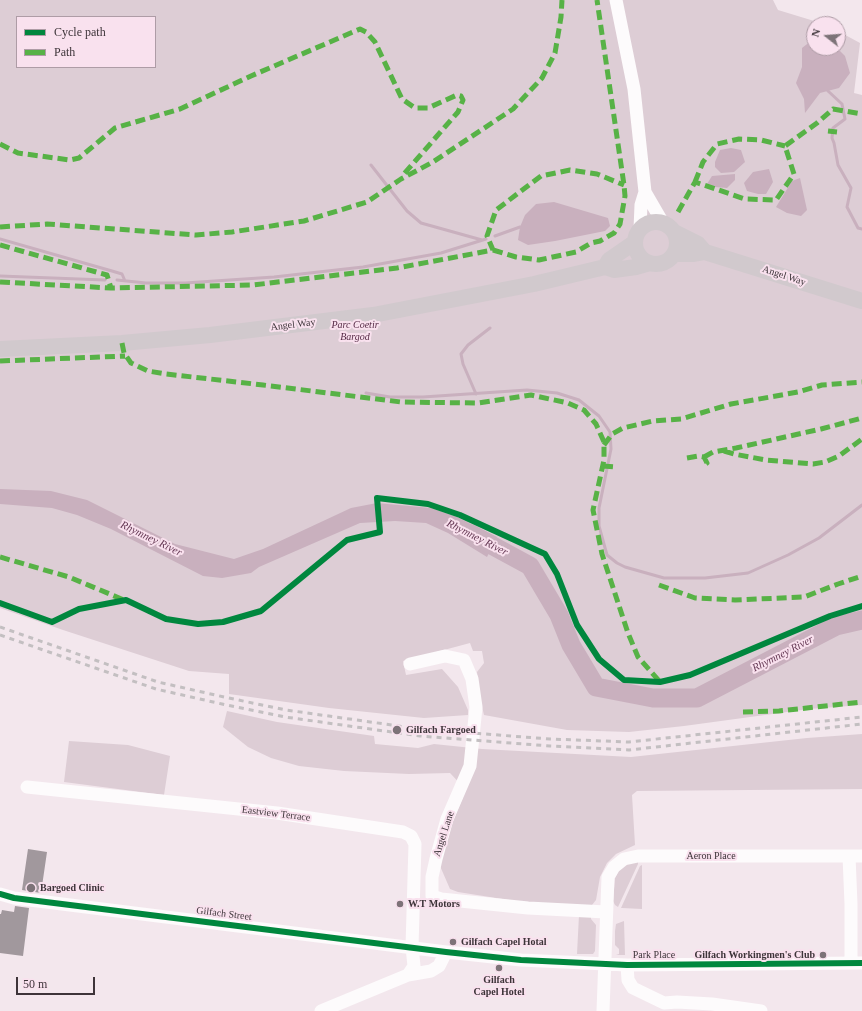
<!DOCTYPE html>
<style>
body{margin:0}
#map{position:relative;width:862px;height:1011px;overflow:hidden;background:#f3e7ed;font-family:Georgia,serif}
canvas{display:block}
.legend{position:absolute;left:16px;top:16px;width:140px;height:52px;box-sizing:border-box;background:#f9e1ee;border:1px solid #ae9ca6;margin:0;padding:5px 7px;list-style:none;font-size:12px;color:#3d3439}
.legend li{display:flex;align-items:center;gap:8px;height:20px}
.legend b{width:20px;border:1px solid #ae9ca6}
.north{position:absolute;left:806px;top:16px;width:40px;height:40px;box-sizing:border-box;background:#f9e1ee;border:1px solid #ae9ca6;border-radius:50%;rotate:287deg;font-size:11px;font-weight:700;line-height:16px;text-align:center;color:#3d3439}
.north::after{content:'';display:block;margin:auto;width:14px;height:18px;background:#7d7378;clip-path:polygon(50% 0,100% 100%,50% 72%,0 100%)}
.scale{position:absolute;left:16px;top:977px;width:79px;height:18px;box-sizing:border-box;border:2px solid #3d3439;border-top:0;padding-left:5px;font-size:12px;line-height:14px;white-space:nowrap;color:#3d3439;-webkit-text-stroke:3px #f9e1ee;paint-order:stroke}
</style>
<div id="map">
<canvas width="862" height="1011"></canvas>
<ul class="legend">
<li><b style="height:5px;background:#00873e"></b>Cycle path</li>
<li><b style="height:5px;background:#57b246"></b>Path</li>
</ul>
<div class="north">N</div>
<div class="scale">50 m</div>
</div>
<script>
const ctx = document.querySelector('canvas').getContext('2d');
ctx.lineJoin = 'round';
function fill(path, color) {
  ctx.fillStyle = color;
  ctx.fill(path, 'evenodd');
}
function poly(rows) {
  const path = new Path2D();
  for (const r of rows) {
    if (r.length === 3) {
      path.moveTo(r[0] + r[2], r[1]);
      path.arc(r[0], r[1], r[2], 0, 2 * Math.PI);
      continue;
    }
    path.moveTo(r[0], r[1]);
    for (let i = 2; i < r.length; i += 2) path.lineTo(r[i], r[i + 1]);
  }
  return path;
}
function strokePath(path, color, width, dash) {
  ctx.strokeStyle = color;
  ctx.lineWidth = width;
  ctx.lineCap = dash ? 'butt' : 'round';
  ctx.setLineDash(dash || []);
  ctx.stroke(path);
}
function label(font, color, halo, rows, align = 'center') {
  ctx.font = font + ' Georgia,serif';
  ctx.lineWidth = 4;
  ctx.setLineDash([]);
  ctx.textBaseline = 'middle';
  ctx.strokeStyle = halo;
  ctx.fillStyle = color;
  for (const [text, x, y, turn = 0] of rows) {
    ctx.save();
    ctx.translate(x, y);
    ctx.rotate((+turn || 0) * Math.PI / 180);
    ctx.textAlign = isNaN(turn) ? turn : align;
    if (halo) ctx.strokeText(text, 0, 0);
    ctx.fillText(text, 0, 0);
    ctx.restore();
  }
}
fill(poly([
 [0,0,773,0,778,10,824,24,814,24,814,48,838,48,838,31,860,43,854,93,862,95,862,705,809,709,684,726,629,732,567,730,484,715,480,698,477,672,484,663,482,651,473,651,470,643,403,661,406,675,442,669,458,687,468,710,468,715,424,718,329,708,229,694,229,674,189,671,63,630,0,608],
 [17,17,155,17,155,67,17,67],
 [227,711,277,722,374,736,375,744,418,748,434,744,482,749,631,757,807,738,862,734,862,789,637,791,632,795,635,845,616,854,607,863,600,877,596,900,592,905,578,907,528,903,458,892,450,889,440,866,447,836,466,790,450,773,409,774,344,771,299,766,271,758,248,747,223,727],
 [69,741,128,745,170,756,164,795,64,782],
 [638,860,638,864,618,907,615,905,613,901,615,878,620,868,629,863],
 [642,865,642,909,622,908,621,908,640,866],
 [579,915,591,916,591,919,596,925,595,951,593,954,577,954],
 [624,921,625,955,616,955,619,954,619,949,615,945,615,931,616,924]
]), '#ddcdd5');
fill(poly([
 [811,41,814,41,814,48,837,48,845,56,850,73,839,88,820,93,805,113,804,99,796,83,802,67,802,48],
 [731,148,741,150,745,162,734,172,721,173,715,167,715,162,720,150],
 [769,169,773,182,766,194,758,194,747,191,744,183,753,172],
 [735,174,735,180,727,188,715,187,707,184,712,176],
 [800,178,807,210,801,216,787,213,776,207,792,181],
 [554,202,608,218,610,226,605,231,555,241,528,245,518,240,520,227,525,215,536,204],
 [0,489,51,491,87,500,175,544,234,559,263,549,351,508,377,503,431,508,457,517,497,537,487,557,448,533,426,523,395,521,360,523,259,567,251,573,222,578,203,576,111,529,77,515,52,508,0,504]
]), '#c9b0be');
strokePath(poly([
 [828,91,842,104,845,119,833,128,832,138,834,143,838,165,851,188,847,207,858,228,862,229],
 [371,165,407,211,421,223,482,240],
 [495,236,520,227],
 [0,239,112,271,122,274,125,281],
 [0,276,105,280],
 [117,280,146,283,185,283,274,277,363,267,441,253,486,239],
 [366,393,390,397,423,397,527,390,557,393,579,400,599,416,610,432,611,449,599,508,599,526,607,555,617,563,625,567,664,578,705,578,748,573,788,555,819,538,862,505],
 [476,394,463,364,461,354,468,345,490,328]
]), '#c9b0be', 3);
strokePath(poly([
 [471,534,530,566,559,615,571,645,596,687,653,698,697,698,836,626,862,620]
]), '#c9b0be', 19);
fill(poly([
 [28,849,47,852,41,893,22,890],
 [15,906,29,908,23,956,0,953,0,914,1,914,2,910,14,912]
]), '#a1989d');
strokePath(poly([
 [616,0,634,89,645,192,641,205,640,229],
 [645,192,663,223],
 [410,664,445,656,464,660,472,679,476,707,470,766,447,819,436,859,432,877,432,896,441,899,528,908,606,912],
 [27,787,277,813,403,832,411,836,415,844,412,947,414,966,408,975],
 [849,856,851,904,851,963],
 [0,894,14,898,446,952,521,960,627,965,862,963],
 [627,965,628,980,633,988,664,1003,677,1002,712,1004,761,1011],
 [321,1011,408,975,431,971,439,966,446,952],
 [603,1011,608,877,614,867,624,859,638,856,862,856]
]), '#fdfbfc', 13);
strokePath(poly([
 [656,243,21],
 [674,232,698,244,705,252],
 [674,254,694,254,705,252,862,301],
 [605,267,609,260,635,242],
 [0,349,122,343,210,335,373,315,534,284,605,267,614,270,636,267,650,263]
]), '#d1c9cd', 16);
strokePath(poly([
 [0,627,158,682,224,697,286,710,420,729,550,739,629,742,862,717],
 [0,635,156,689,222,704,285,717,420,736,550,746,629,750,862,724]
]), '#c3bfc1', 3, [5, 5]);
strokePath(poly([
 [828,131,837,132],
 [0,144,18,153,70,160,79,158,115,128,180,109,251,76,360,29,366,32,375,42,402,99,415,108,428,108,457,95,461,96,463,100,458,112,403,175],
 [695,182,703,162,717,144,739,139,761,140,785,146],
 [678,212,695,182,745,199,776,200,794,174,785,146,817,123,833,109,862,114],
 [0,227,47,224,196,235,232,232,304,221,367,202,401,179,433,162,513,109,542,78,555,53,561,17,562,0],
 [0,245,107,275,111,288],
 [493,250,516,257,539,260,576,252,591,243,600,241,614,233,620,224,625,196,624,185,597,0],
 [0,282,111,288,253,285,397,268,493,250,487,236,496,210,541,176,570,170,597,174,624,185],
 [122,343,124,353,131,363,148,371,166,374,263,385,401,402,478,403,531,395,568,403,584,410,596,424,604,442,604,460,593,510,602,554,628,633,638,657,660,682],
 [0,361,125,356],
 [604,445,612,434,623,428,653,421,681,419,731,404,798,392,822,385,862,382],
 [724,451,734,454,766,460,813,464,825,462,839,456,862,439],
 [704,457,713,452,736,448,821,429,862,418],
 [687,458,698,456,704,457,707,463,703,465],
 [603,466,615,467],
 [0,557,69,577,124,600],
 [659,585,695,598,735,600,804,597,838,584,862,576],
 [743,712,779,711,862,702]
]), '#57b246', 5, [10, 5]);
strokePath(poly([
 [0,603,52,622,79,609,126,600,166,619,198,624,223,622,261,611,347,540,380,532,377,498,428,504,460,515,545,554,557,574,577,625,599,659,624,680,660,682,690,675,830,616,862,606],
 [0,894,14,898,446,952,521,960,627,965,862,963]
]), '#00873e', 6);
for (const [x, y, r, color] of [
 [397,730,5,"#7d7378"],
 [31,888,5,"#7d7378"],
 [400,904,4,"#7d7378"],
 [453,942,4,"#7d7378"],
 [823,955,4,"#7d7378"],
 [499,968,4,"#7d7378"]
]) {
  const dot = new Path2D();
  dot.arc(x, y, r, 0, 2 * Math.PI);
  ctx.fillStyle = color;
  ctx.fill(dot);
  strokePath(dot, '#f9e1ee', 1.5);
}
label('10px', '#3d3439', '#f9e1ee', [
 ["Angel Way",784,276,18],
 ["Angel Way",293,325,-7],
 ["Eastview Terrace",276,814,7],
 ["Angel Lane",444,834,-72],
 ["Aeron Place",711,856],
 ["Gilfach Street",224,914,7],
 ["Park Place",654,955]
]);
label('italic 10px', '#562a46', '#f9e1ee', [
 ["Parc Coetir",355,325],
 ["Bargod",355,337]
]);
label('bold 10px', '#3d3439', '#f9e1ee', [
 ["Gilfach Fargoed",406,730],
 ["Bargoed Clinic",40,888],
 ["W.T Motors",408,904],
 ["Gilfach Capel Hotal",461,942],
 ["Gilfach Workingmen's Club",815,955,"right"],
 ["Gilfach",499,980,"center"],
 ["Capel Hotel",499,992,"center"]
], 'left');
label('italic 11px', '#643753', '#f9e1ee', [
 ["Rhymney River",477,538,27],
 ["Rhymney River",151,539,26],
 ["Rhymney River",783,654,-27]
]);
</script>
